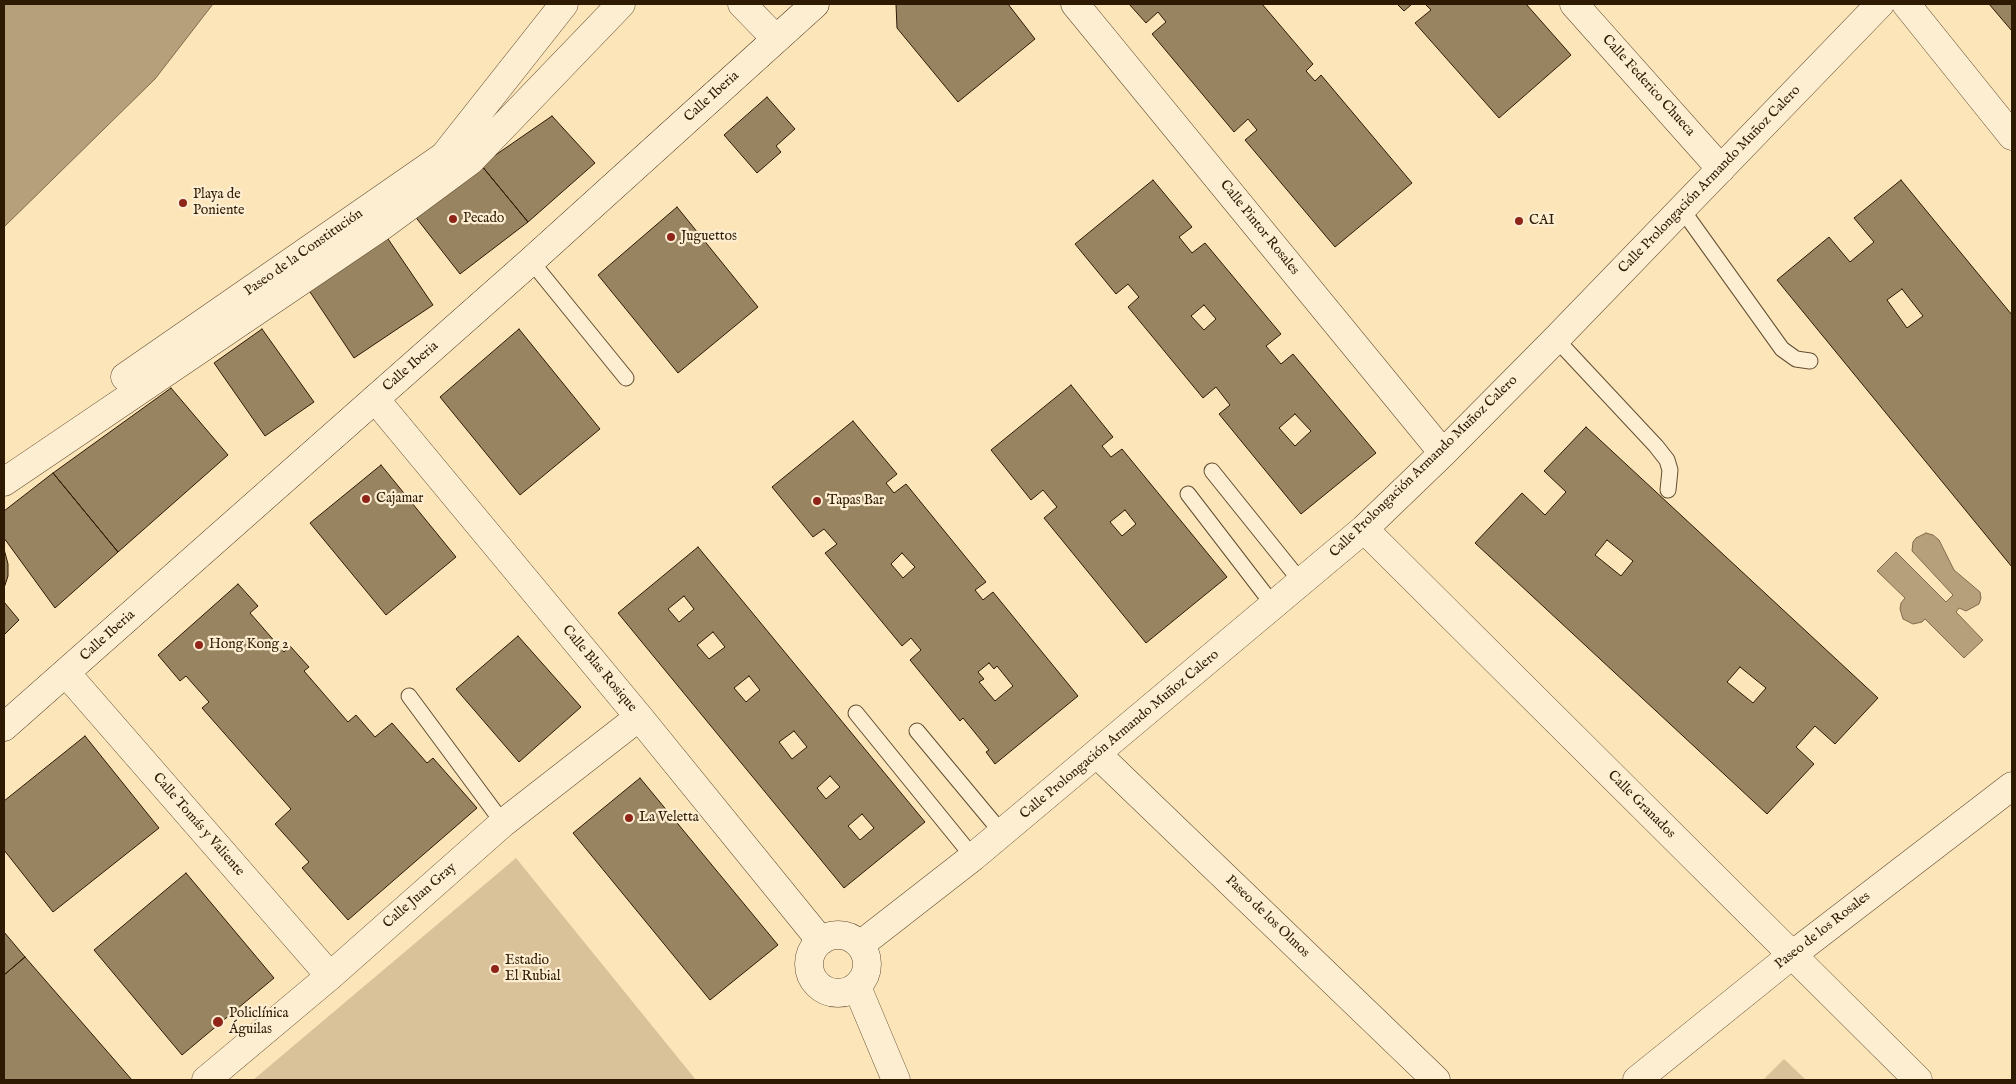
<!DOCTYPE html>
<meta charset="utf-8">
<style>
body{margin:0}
#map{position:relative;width:2016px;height:1084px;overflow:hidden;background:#fce5b9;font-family:"IM FELL English",serif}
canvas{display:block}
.frame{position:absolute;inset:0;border:5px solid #2e1a03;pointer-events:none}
</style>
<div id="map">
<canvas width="2016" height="1084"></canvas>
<div class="frame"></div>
</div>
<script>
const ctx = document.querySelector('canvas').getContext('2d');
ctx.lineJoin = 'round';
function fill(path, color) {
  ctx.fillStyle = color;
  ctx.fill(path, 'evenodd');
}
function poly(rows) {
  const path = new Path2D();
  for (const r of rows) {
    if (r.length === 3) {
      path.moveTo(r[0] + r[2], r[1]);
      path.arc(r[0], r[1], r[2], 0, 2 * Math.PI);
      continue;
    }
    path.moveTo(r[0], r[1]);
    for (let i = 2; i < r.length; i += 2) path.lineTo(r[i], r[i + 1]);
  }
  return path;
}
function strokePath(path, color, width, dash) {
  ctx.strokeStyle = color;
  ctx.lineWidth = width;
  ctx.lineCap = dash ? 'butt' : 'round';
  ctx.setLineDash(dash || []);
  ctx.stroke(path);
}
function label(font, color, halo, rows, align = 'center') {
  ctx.font = font + ' "IM FELL English",serif';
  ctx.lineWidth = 4.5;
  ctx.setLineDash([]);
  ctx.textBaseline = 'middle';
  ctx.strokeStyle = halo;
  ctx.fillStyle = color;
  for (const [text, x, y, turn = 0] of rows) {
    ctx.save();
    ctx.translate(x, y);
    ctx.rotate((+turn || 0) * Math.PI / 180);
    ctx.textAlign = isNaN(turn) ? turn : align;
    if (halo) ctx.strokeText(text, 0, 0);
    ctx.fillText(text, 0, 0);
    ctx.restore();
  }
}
fill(poly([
 [516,858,696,1080,253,1080],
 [1784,1059,1806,1080,1763,1080]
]), '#d9c29a');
const water = poly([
 [4,4,213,4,155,79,4,227,4,4],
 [1926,533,1933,535,1939,540,1954,570,1980,592,1981,598,1979,604,1966,611,1959,608,1956,612,1983,640,1964,658,1925,619,1922,622,1913,624,1903,619,1900,609,1901,603,1905,598,1877,571,1896,552,1946,602,1953,595,1912,551,1913,542,1916,538,1926,533]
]);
fill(water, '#b6a07b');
strokePath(water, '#806a4b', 1);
const building = poly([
 [896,4,1008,4,1035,39,958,102,897,28,896,4],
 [1129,4,1262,4,1313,64,1306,71,1315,81,1321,75,1412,183,1335,247,1245,140,1257,130,1248,119,1234,132,1152,34,1166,22,1158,12,1146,23,1129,4],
 [1397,4,1412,4,1404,11,1397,4],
 [1425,4,1526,4,1571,55,1499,118,1415,23,1431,10,1425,4],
 [1989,4,2012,4,2012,31,1989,4],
 [767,97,795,129,776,146,781,152,757,173,724,135,767,97],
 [552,116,595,163,528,222,481,165,552,116],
 [481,165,528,222,460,274,414,215,481,165],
 [1153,180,1192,227,1179,237,1192,253,1205,243,1281,334,1266,346,1281,364,1293,354,1376,453,1301,514,1219,414,1230,405,1216,387,1203,398,1128,307,1139,297,1128,284,1116,294,1075,244,1153,180],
 [1204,305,1216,319,1204,330,1191,316,1204,305],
 [1295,414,1311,431,1295,446,1279,428,1295,414],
 [1901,180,2012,315,2012,567,1777,280,1829,237,1850,262,1874,242,1854,218,1901,180],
 [1902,289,1923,316,1907,328,1887,300,1902,289],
 [677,207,758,307,678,373,598,275,677,207],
 [384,233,433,305,354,358,306,286,384,233],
 [262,329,314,402,265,436,214,363,262,329],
 [519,329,600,429,520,495,440,397,519,329],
 [1071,385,1113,437,1102,446,1111,457,1122,449,1227,577,1146,643,1044,518,1057,507,1043,490,1031,500,991,450,1071,385],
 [1125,510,1136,524,1122,536,1110,522,1125,510],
 [171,388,228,455,118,552,53,473,171,388],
 [853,421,897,474,886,483,894,493,906,484,986,582,975,590,983,600,993,592,1078,696,995,764,986,752,989,750,963,718,960,721,910,660,921,650,911,638,902,646,825,553,837,544,824,529,813,537,772,487,853,421],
 [902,553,915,567,903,578,891,564,902,553],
 [989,663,994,669,997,666,1013,686,995,701,979,682,984,679,978,672,989,663],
 [1586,427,1878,698,1835,744,1815,726,1796,747,1814,764,1767,814,1475,543,1522,493,1545,515,1566,492,1544,471,1586,427],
 [1607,540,1633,561,1621,576,1595,555,1607,540],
 [1740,667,1766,688,1753,703,1727,682,1740,667],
 [381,465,456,557,386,615,310,523,381,465],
 [53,473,118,552,55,608,4,538,4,511,53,473],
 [698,547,925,822,844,888,618,613,698,547],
 [684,596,694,609,679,622,668,609,684,596],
 [713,632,725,647,709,659,697,645,713,632],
 [749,676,760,690,746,702,734,688,749,676],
 [794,731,807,747,792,759,779,742,794,731],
 [830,776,840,787,826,799,817,788,830,776],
 [862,814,874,828,860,840,848,826,862,814],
 [4,549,8,564,8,576,4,588,4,549],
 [238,584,258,606,250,613,284,652,290,646,309,667,304,671,348,722,356,715,375,737,392,723,427,763,433,758,477,808,348,920,302,868,309,862,275,824,291,809,202,708,209,702,186,676,180,681,158,655,238,584],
 [4,602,19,620,4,635,4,602],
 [518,636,581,707,519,762,456,689,518,636],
 [85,736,159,828,53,912,4,850,4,801,85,736],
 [640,778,778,945,710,1000,573,833,640,778],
 [186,873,274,978,182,1055,94,950,186,873],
 [4,932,25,957,4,975,4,932],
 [25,957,132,1080,4,1080,4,975,25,957]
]);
fill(building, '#998462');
strokePath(building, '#2e1a03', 1);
const lane = poly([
 [1681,208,1782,349,1796,359,1810,361],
 [531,261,626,378],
 [1556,339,1656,446,1667,460,1670,470,1668,490],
 [1212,471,1302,583],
 [1188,494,1274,606],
 [409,696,503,823],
 [856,713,973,857],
 [917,731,1002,833]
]);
const street = poly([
 [742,4,776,39],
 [1075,4,1443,453],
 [1574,4,1721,169],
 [1906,4,2012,136],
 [125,377,444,156,564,4],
 [375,399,639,717,821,941],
 [4,482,382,226,470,161,621,4],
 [1364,529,1918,1080],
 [66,673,330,976],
 [1097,754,1436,1080],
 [838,964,29],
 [860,945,973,857,1364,529,1443,453,1556,339,1880,4],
 [857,987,896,1080],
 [206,1080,330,976,503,823,639,717],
 [1637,1080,1792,955,2012,786]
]);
const secondary = poly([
 [4,727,531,261,815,4]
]);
strokePath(lane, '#624d30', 17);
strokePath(street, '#624d30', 29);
strokePath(secondary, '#2e1a03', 29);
strokePath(lane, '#fdeed2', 15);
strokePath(street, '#fdeed2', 28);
strokePath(secondary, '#fdeed2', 28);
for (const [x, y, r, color] of [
 [183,203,5,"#8f2418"],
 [453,219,5,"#8f2418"],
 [1519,221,5,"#8f2418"],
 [671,237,5,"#8f2418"],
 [366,499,5,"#8f2418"],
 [817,501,5,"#8f2418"],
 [199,645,5,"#8f2418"],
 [629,818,5,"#8f2418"],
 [495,969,5,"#8f2418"],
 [218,1022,6,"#8f2418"]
]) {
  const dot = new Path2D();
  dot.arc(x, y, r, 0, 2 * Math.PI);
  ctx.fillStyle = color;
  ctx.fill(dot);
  strokePath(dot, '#fdeed2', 2);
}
label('14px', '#2e1a03', '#fdeed2', [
 ["Calle Federico Chueca",1648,86,48],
 ["Calle Iberia",712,97,-42],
 ["Calle Prolongación Armando Muñoz Calero",1710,180,-46],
 ["Calle Pintor Rosales",1259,228,51],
 ["Paseo de la Constitución",304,253,-35],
 ["Calle Iberia",411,367,-41],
 ["Calle Prolongación Armando Muñoz Calero",1424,467,-44],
 ["Calle Iberia",108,636,-42],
 ["Calle Blas Rosique",599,669,50],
 ["Calle Prolongación Armando Muñoz Calero",1120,735,-40],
 ["Calle Granados",1641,805,45],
 ["Calle Tomás y Valiente",198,825,49],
 ["Calle Juan Gray",420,896,-41],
 ["Paseo de los Olmos",1267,917,44],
 ["Paseo de los Rosales",1823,931,-38]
]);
label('14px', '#2e1a03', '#fdeed2', [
 ["Playa de",193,195],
 ["Poniente",193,211],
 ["Pecado",463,219],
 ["CAI",1529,221],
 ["Juguettos",681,237],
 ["Cajamar",376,499],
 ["Tapas Bar",827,501],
 ["Hong Kong 2",209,645],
 ["La Veletta",639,818],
 ["Estadio",505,961],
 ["El Rubial",505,977],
 ["Policlínica",229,1014],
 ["Águilas",229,1030]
], 'left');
</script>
